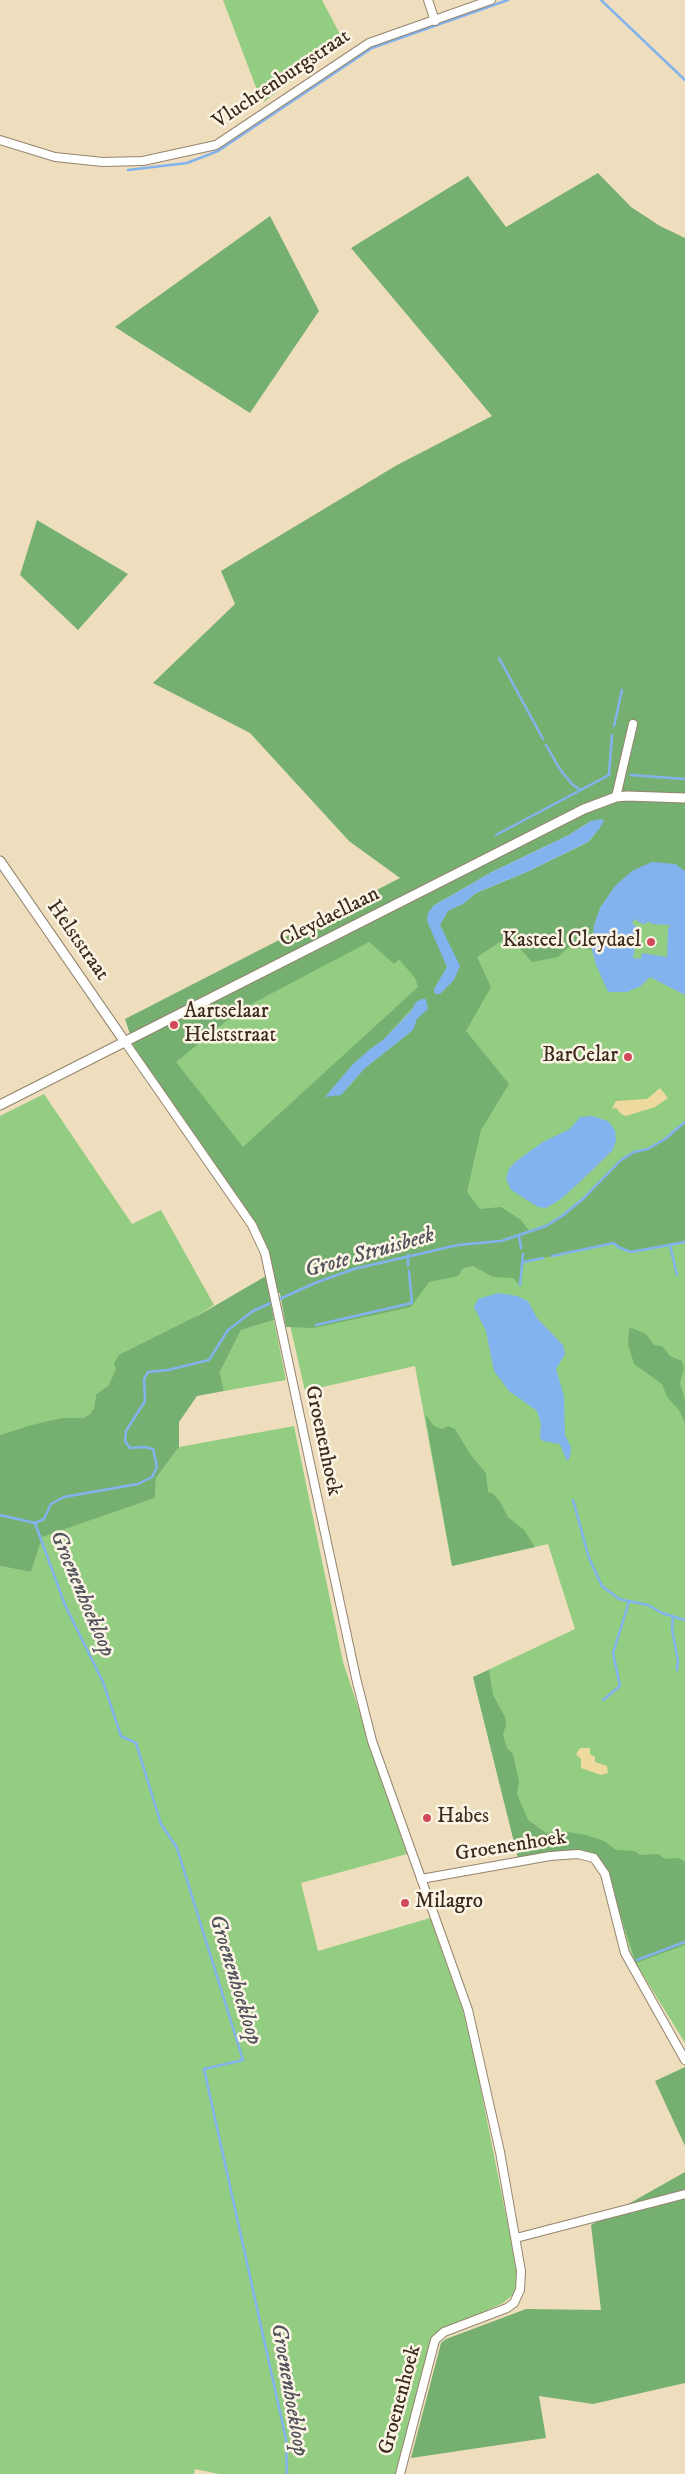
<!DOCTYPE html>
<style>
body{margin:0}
canvas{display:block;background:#eedebd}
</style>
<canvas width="685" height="2474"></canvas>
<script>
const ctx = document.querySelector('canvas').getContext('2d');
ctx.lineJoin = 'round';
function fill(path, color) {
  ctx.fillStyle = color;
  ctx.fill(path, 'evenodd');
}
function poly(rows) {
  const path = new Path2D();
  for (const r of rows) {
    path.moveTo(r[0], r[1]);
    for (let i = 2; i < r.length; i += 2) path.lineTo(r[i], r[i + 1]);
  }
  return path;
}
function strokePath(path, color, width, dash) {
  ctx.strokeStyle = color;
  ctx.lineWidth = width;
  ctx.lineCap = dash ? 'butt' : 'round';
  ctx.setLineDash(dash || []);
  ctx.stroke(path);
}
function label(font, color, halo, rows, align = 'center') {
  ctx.font = font + ' "IM FELL DW Pica",serif';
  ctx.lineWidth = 5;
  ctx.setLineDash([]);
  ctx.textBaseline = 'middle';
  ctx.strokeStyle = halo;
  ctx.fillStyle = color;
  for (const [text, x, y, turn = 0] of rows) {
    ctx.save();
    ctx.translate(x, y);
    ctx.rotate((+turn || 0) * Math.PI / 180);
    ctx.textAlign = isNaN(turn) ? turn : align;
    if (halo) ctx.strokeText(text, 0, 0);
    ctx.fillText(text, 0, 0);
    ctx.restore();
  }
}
fill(poly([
 [223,0,322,0,343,40,264,102,257,90],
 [685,815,685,2043,632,1957,606,1870,597,1856,578,1850,518,1858,473,1677,575,1629,548,1544,452,1566,415,1366,305,1391,269,1233,142,1057,380,931],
 [44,1094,132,1224,161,1210,214,1305,116,1369,108,1386,96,1394,94,1408,90,1414,83,1418,62,1418,0,1435,0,1116],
 [274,1320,286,1380,224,1391,220,1372,241,1330],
 [294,1426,343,1662,407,1854,301,1883,318,1951,430,1918,468,2025,517,2271,515,2293,503,2303,434,2334,396,2474,219,2474,195,2469,194,2474,0,2474,0,1566,31,1572,41,1537,155,1498,156,1478,179,1447]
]), '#92cd82');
fill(poly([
 [598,173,631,207,660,226,685,238,685,871,675,864,632,871,615,886,600,908,594,925,592,950,569,947,558,957,532,962,509,936,477,957,491,987,466,1031,509,1084,481,1130,467,1192,480,1209,501,1207,521,1220,530,1232,562,1216,595,1188,621,1160,634,1152,648,1149,665,1139,685,1122,685,1242,631,1252,618,1247,613,1243,524,1262,520,1285,513,1278,493,1277,473,1266,463,1268,458,1276,429,1282,411,1307,314,1328,286,1327,280,1293,278,1293,269,1253,261,1233,138,1059,125,1019,400,878,349,841,250,733,153,683,235,604,221,571,397,465,492,416,351,248,468,176,506,227],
 [591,821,595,834,588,842,529,871,476,893,463,904,448,911,440,925,444,933,454,980,434,989,447,967,433,906,492,872,569,835],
 [369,942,394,964,399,959,415,978,418,987,243,1147,176,1062,240,1010],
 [413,1007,413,1030,364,1069,348,1088,329,1092,369,1050,383,1040],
 [270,216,319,311,250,413,115,327],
 [37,520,128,574,78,630,20,575],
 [266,1276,274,1320,241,1330,220,1372,224,1391,197,1396,179,1422,179,1447,156,1478,155,1498,42,1537,31,1572,0,1566,0,1435,32,1425,62,1418,83,1418,90,1414,94,1408,96,1394,108,1386,116,1369,114,1363,119,1355,199,1315],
 [632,1328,646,1334,654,1345,662,1346,670,1356,682,1361,684,1369,680,1383,685,1401,685,1423,679,1410,667,1397,662,1384,634,1364,628,1344,629,1329],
 [425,1414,434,1426,442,1429,448,1426,455,1429,470,1454,486,1473,488,1492,492,1493,499,1500,508,1517,524,1530,535,1547,452,1566],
 [489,1670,493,1695,505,1717,506,1725,503,1735,507,1748,513,1754,519,1781,517,1794,528,1820,546,1833,562,1831,586,1835,604,1841,616,1850,635,1851,640,1855,658,1854,665,1859,679,1858,685,1862,685,1945,636,1963,606,1870,597,1855,578,1850,518,1858,473,1677],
 [685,2067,685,2146,655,2081],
 [685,2172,685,2383,593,2404,539,2396,546,2438,411,2458,441,2343,446,2339,526,2309,601,2310,591,2225]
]), '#75b070');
fill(poly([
 [660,1088,668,1098,655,1107,626,1116,621,1114,616,1108,612,1109,616,1101,647,1099],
 [580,1748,590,1748,590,1754,595,1757,595,1762,607,1766,608,1773,601,1775,581,1768,581,1759,576,1754]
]), '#eeda9e');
fill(poly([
 [602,819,604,821,600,828,588,842,529,871,476,893,463,904,448,911,440,925,460,966,454,980,440,994,435,994,434,989,447,967,427,921,428,913,433,906,492,872,569,835,591,821],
 [652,862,675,864,685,871,685,995,650,977,641,986,627,992,608,992,596,965,592,950,594,925,600,908,615,886,632,871],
 [635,919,640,923,646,924,647,922,651,922,651,924,670,925,668,929,667,957,642,953,641,959,633,958,637,935,634,933,636,927,632,923],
 [422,999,426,999,428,1009,417,1019,413,1030,364,1069,341,1095,325,1097,353,1064,369,1050,383,1040,411,1011,416,1002],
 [592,1116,608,1121,615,1130,616,1141,612,1151,585,1177,561,1199,546,1208,538,1207,511,1190,506,1179,509,1169,515,1162,543,1142,570,1129,580,1117],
 [498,1293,517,1296,528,1301,537,1318,563,1345,565,1354,556,1369,564,1396,565,1435,571,1447,570,1457,567,1461,560,1444,543,1441,540,1438,541,1424,537,1411,509,1391,494,1371,486,1331,474,1307,478,1299]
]), '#83b3ee');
strokePath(poly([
 [601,0,685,80],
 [128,170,187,163,218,151,372,48,508,0],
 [499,658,543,739],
 [614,726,622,690],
 [546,745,561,771,573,785,581,790],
 [631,775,685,779],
 [496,835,609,775,612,735],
 [519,1236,521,1248],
 [670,1245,677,1275],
 [408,1255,408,1266],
 [552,1256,614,1243,618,1247,631,1252,685,1242],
 [524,1262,543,1258],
 [520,1285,523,1254],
 [316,1325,412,1303,409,1271],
 [573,1500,589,1558,602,1586,619,1599,648,1605,662,1613,685,1620],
 [0,1515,35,1523,44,1519,51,1504,64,1497,138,1484,152,1477,157,1467,153,1449,144,1447,130,1448,125,1441,126,1431,145,1401,144,1379,148,1372,168,1370,209,1360,228,1330,253,1311,315,1283,354,1269,458,1245,501,1241,546,1226,562,1216,583,1199,621,1160,634,1152,648,1149,665,1139,685,1122],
 [35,1523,65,1605,103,1682,121,1736,136,1743,161,1824,177,1848,243,2060,204,2069,286,2439,287,2474],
 [673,1617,672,1629,678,1661,677,1670],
 [603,1700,620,1686,613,1653,629,1602],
 [637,1960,685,1942]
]), '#83b3ee', 2.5);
const minor = poly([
 [428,0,435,21],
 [0,140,55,157,103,162,143,161,216,145,369,43,491,0],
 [616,797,633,724],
 [125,1042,252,1225,265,1253,356,1678,372,1741,468,2010,500,2152,521,2271,520,2290,514,2303,507,2308,444,2332,435,2340,400,2474],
 [421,1879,550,1856,578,1854,594,1858,605,1874,625,1953,685,2060],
 [516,2238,685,2194]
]);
const tertiary = poly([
 [0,861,125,1042],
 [0,1105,584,809,616,797,627,796,685,798]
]);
strokePath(minor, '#94846e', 10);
strokePath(tertiary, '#94846e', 11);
strokePath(minor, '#fff', 8);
strokePath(tertiary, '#fff', 9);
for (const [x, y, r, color] of [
 [651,942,5,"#d1495b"],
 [174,1025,5,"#d1495b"],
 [628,1057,5,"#d1495b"],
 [427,1818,5,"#d1495b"],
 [405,1903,5,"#d1495b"]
]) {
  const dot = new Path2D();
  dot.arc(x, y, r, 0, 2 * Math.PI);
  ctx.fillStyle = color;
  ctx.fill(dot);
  strokePath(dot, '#fcf5e5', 2);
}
label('21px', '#3b2a1e', '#fcf5e5', [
 ["Vluchtenburgstraat",282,80,-34],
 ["Cleydaellaan",330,918,-27],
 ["Helststraat",77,941,55],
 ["Groenenhoek",322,1441,78],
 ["Groenenhoek",511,1847,-9],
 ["Groenenhoek",401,2400,-75]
]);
label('21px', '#3b2a1e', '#fcf5e5', [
 ["Kasteel Cleydael",641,942,"right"],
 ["Aartselaar",184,1013],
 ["Helststraat",184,1037],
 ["BarCelar",618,1057,"right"],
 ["Habes",437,1818],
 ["Milagro",415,1903]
], 'left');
label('italic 22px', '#51535c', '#fcf5e5', [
 ["Grote Struisbeek",370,1254,-16],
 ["Groenenhoekloop",81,1594,67],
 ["Groenenhoekloop",234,1980,73],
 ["Groenenhoekloop",288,2390,80]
]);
</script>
